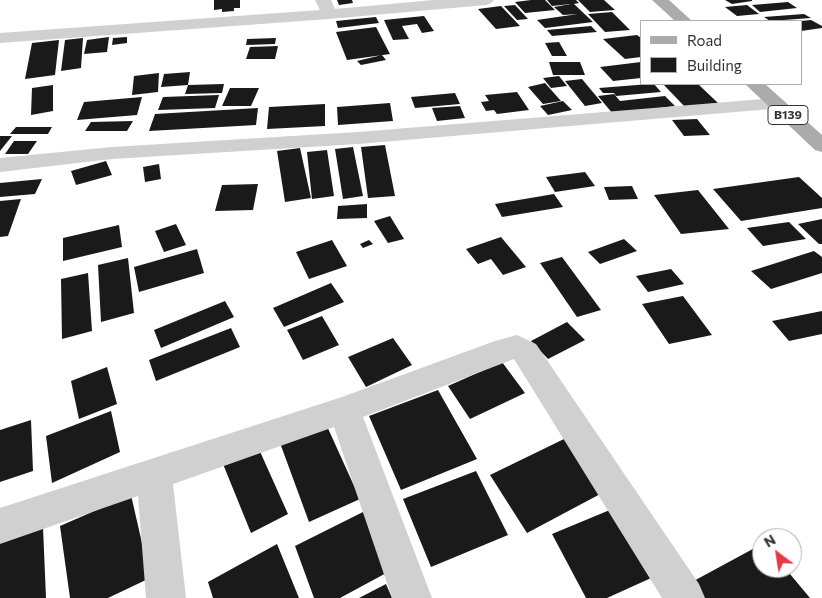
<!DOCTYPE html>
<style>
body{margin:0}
#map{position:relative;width:822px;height:598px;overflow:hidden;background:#fff;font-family:Commissioner,sans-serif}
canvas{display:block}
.legend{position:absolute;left:640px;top:20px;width:162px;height:65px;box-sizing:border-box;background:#fff;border:1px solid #adadad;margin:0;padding:6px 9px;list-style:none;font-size:15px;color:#333}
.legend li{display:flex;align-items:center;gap:10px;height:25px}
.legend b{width:25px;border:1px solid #adadad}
.north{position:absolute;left:752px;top:528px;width:50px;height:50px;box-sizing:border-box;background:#fff;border:1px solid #adadad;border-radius:50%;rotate:329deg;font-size:14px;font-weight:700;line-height:20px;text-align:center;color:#333}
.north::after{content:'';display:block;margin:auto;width:18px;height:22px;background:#e63946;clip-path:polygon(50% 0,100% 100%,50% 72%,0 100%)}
</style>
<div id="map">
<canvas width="822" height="598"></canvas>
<ul class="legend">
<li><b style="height:6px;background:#ababab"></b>Road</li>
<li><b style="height:14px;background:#1a1a1a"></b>Building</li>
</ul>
<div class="north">N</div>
</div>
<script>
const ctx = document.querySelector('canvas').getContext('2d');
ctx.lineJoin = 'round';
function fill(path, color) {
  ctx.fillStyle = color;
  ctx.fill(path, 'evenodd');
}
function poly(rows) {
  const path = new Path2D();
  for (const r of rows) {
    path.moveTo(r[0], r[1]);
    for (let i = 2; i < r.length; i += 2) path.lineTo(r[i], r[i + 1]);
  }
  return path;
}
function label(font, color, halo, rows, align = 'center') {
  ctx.font = font + ' Commissioner,sans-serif';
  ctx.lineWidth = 5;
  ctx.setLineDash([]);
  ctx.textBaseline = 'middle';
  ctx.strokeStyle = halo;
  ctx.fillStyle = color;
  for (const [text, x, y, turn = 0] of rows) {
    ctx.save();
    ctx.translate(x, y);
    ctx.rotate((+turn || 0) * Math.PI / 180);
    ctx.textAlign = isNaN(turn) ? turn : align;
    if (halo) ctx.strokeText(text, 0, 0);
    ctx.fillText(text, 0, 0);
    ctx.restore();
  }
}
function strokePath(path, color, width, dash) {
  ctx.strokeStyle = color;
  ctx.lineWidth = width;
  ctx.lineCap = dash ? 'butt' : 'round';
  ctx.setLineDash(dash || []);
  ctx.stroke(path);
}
fill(poly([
 [214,0,240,0,240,8,234,8,234,11,222,12,222,9,214,10],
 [337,0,352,0,353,3,339,5],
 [531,0,545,0,555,10,525,13,515,2],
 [547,0,576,0,579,3,574,4,593,22,545,28,537,20,578,14,563,15,554,7,571,4,552,6],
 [578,0,604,0,615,10,590,12],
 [725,0,752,0,752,1,732,4],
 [788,2,797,8,760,12,752,5],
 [515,5,528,19,517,20,504,6],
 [747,5,759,14,737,16,725,7],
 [501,6,520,26,496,29,478,9],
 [612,12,630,30,605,32,588,14],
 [804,14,811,18,770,21,764,17],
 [424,16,434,31,422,33,417,24,402,26,409,39,393,40,384,20],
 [376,17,379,23,338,28,336,21],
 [811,20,822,26,822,28,801,31,801,21],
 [591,26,597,32,552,36,547,30],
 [376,27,390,54,347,60,336,32],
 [637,35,641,38,641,57,625,59,603,39],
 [109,37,107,52,84,54,87,40],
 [127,37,127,43,112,45,113,38],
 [83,38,81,68,61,71,65,40],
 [276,38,275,44,246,45,247,39],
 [59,40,55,75,25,79,32,43],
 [559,42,567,56,552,56,545,43],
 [278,46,275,59,246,59,250,47],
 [382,55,386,60,361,65,357,61],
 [549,62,580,62,585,75,553,75],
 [641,62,641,78,613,81,600,67],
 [190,72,188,85,161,87,164,74],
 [159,73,158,92,132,95,134,76],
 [559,76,567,86,551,88,543,78],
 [582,79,602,103,585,106,565,81],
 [545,83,561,101,543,104,528,87],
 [224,84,222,93,185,94,188,85],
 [650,84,654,84,661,92,616,96,614,93,603,93,599,88],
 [663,84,698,84,718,103,685,107],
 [53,85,53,111,31,115,32,88],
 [230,88,259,88,251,106,222,106],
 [517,92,529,110,497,114,494,110,486,111,481,102,489,101,485,95],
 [455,93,460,104,415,108,411,97],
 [614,94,620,101,665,96,675,106,613,114,598,96],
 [219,95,215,108,158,110,163,97],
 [142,97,137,115,77,120,84,102],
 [563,101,572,110,548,115,540,106],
 [390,103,393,121,338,125,337,107],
 [325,104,325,126,267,129,269,107],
 [460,106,465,118,437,121,432,108],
 [258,108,256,125,149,131,155,114],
 [697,119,710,135,684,136,672,120],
 [133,121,127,131,85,131,91,122],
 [16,127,52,127,48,134,10,134],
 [0,136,12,136,0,151],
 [14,141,37,141,28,154,5,154],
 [385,145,395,196,368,198,361,147],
 [353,147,363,196,343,199,335,149],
 [300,148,311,198,285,202,277,151],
 [327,150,334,196,312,199,307,152],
 [106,161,112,175,76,185,71,171],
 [159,164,161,179,145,182,143,167],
 [585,172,595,186,555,192,546,177],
 [799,177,822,198,822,208,741,221,713,189],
 [42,179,35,194,0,197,0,183],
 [258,184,253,210,215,211,222,185],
 [632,186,638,199,609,200,604,187],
 [698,190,729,229,681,234,654,195],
 [554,194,563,207,502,217,495,204],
 [21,199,8,236,0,237,0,201],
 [367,204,367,218,337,219,338,206],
 [390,216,404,239,388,243,374,221],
 [822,219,822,244,819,244,798,224],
 [789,222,806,239,763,246,747,228],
 [176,224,186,245,164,252,155,231],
 [119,225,122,247,63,261,63,238],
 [501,237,526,267,503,275,491,259,478,264,466,249],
 [624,239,637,251,600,264,588,252],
 [332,240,347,266,309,279,296,252],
 [369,240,373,244,363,248,360,244],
 [197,249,204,273,139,292,134,267],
 [814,251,822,257,822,273,771,289,751,271],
 [562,257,601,310,577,317,540,263],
 [128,258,134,313,101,322,98,265],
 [671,269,684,284,648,292,636,276],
 [88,273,92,331,62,339,61,279],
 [331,283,344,302,284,327,273,308],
 [683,296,712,335,669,344,642,304],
 [225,301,234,317,161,348,154,330],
 [822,311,822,334,789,341,772,321],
 [322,316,339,345,303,360,287,330],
 [567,322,585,340,548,359,531,341],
 [231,328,240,347,156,381,149,360],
 [393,338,412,365,366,387,348,357],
 [502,362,525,393,470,419,448,386],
 [107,367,117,404,79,419,71,381],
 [438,390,477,459,401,490,369,416],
 [111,411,120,452,52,483,46,436],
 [31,420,33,471,0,482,0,430],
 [326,424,360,499,309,522,280,443],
 [564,439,604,492,527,533,490,475],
 [258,447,288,514,251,533,223,464],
 [476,471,508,535,431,567,403,499],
 [131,495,150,578,108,598,70,598,60,526],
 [617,507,660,574,607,598,586,598,552,534],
 [363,512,390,571,340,598,314,598,295,546],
 [43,527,46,598,0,598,0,543],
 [277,544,299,598,213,598,208,582],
 [762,544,762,568,785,568,810,598,700,598,690,583],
 [386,584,392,598,359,598]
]), '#1a1a1a');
fill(poly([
 [315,0,331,0,335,9,434,0,494,0,491,3,486,5,329,19,0,43,0,33,320,10,315,0],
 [776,98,783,100,786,104,783,108,358,144,112,159,0,172,0,158,112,147,358,132,776,98],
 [517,335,536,344,699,584,705,598,662,598,514,359,363,417,432,598,392,598,334,427,173,484,186,598,146,598,138,496,0,544,0,508,342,397,495,341,517,335]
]), '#d0d0d0');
fill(poly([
 [652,0,669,0,692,21,675,21,652,0],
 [745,84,765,84,822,135,822,152,815,150,745,84]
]), '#ababab');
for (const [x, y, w] of [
 [788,115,40]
]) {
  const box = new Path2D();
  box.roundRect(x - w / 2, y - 9.5, w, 19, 4);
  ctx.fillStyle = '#fff';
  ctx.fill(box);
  strokePath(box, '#333', 1);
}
label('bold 12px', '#333', null, [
 ["B139",788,115]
]);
</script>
